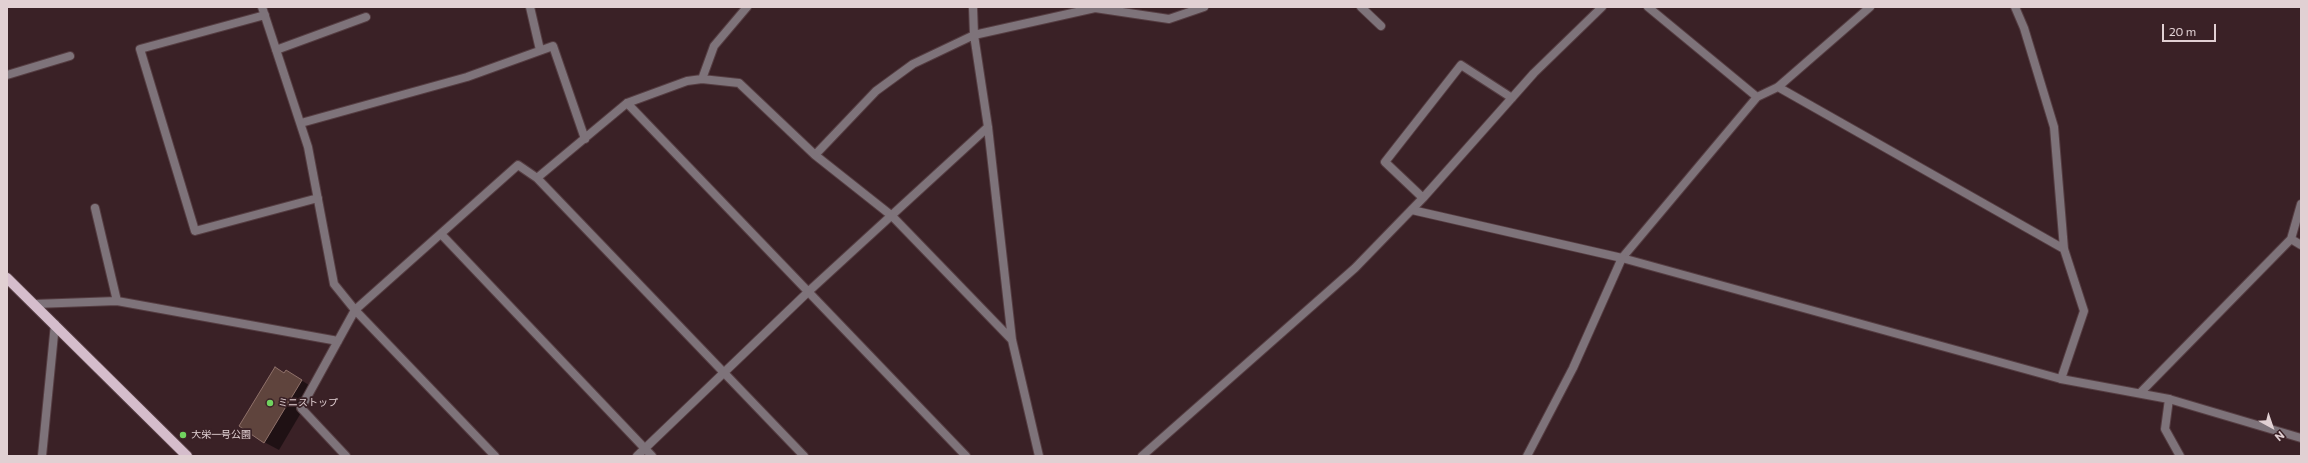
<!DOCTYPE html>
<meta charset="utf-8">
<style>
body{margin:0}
#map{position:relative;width:2308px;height:463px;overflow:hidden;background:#3a2126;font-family:Commissioner,sans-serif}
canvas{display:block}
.frame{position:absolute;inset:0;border:8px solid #e1d0d3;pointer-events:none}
.north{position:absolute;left:2252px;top:407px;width:40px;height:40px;-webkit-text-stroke:3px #3a2126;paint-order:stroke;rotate:140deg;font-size:11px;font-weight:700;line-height:16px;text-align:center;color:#e1d0d3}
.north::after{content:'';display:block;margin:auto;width:14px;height:18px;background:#e1d0d3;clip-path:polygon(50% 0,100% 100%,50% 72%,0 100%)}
.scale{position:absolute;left:2162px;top:24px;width:54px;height:18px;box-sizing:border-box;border:2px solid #e1d0d3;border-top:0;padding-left:5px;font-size:12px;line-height:14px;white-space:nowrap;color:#e1d0d3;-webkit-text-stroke:3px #3a2126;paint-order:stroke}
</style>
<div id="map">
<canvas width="2308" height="463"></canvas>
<div class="frame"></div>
<div class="north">N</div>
<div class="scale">20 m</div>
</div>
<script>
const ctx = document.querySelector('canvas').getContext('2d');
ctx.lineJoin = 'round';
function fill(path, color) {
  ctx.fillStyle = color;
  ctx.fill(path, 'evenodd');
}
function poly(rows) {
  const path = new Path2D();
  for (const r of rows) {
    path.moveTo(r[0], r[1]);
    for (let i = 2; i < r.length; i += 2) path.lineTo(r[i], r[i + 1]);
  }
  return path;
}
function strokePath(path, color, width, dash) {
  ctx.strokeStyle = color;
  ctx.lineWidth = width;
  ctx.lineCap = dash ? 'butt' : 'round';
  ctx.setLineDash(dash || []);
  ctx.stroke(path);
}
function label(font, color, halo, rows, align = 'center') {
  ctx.font = font + ' Commissioner,"Noto Sans JP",sans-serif';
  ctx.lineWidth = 3.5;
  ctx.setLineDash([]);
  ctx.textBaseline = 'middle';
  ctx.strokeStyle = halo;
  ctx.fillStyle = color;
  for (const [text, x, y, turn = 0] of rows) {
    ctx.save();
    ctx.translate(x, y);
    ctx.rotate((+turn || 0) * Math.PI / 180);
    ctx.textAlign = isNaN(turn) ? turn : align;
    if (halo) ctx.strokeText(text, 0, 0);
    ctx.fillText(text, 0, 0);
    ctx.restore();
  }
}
fill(poly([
 [287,371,315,389,279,450,264,442]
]), '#0007');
const building = poly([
 [275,367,284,373,286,370,302,380,264,443,239,426,275,367]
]);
fill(building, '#5f443d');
strokePath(building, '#8f716a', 1);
const minor = poly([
 [262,7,308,147,334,284,355,310,495,456],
 [530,7,540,50],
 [973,7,974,35,988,127,1012,340,1039,456],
 [1361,7,1381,26],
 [1648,7,1757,97],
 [2015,7,2024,28,2054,127,2064,249,2084,311,2061,379],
 [265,15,140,49,195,231,318,198],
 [276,50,366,17],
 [7,75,70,56],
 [702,79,714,46,747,7],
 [1778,87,2064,249],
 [627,103,966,456],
 [301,123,467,77,553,46,585,139],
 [815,155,876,91,913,64,974,35,1095,8,1169,19,1204,7],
 [537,178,804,456],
 [1423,198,1385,162,1461,65,1512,98],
 [95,208,117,301],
 [441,234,652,456],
 [2291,239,2301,245],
 [34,304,117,301,338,341],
 [2141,392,2291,239,2301,204],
 [2169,399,2165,429,2180,456],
 [42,456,55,324],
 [346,456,301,408,355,310,518,165,537,178,627,103,687,81,702,79,739,83,815,155,892,216,1012,340],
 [637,456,809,291,988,127],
 [1142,456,1355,268,1423,198,1534,73,1602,7],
 [1527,456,1573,368,1622,258,1757,97,1778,87,1870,7]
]);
const tertiary = poly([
 [1412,210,1622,258,2061,379,2169,399,2301,438]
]);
const primary = poly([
 [7,278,187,456]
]);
strokePath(minor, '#553d42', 10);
strokePath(tertiary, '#553d42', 10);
strokePath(primary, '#553d42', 12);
strokePath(minor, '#7e737a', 8);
strokePath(tertiary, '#7e737a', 8);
strokePath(primary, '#d5bdcc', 10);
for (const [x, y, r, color] of [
 [270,403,4,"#70d35f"],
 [183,435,4,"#70d35f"]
]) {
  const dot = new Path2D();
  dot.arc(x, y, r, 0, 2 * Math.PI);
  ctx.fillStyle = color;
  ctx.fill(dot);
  strokePath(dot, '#3a2126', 1.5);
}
label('10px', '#e1d0d3', '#3a2126', [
 ["ミニストップ",278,403],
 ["大栄一号公園",191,435]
], 'left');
</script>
